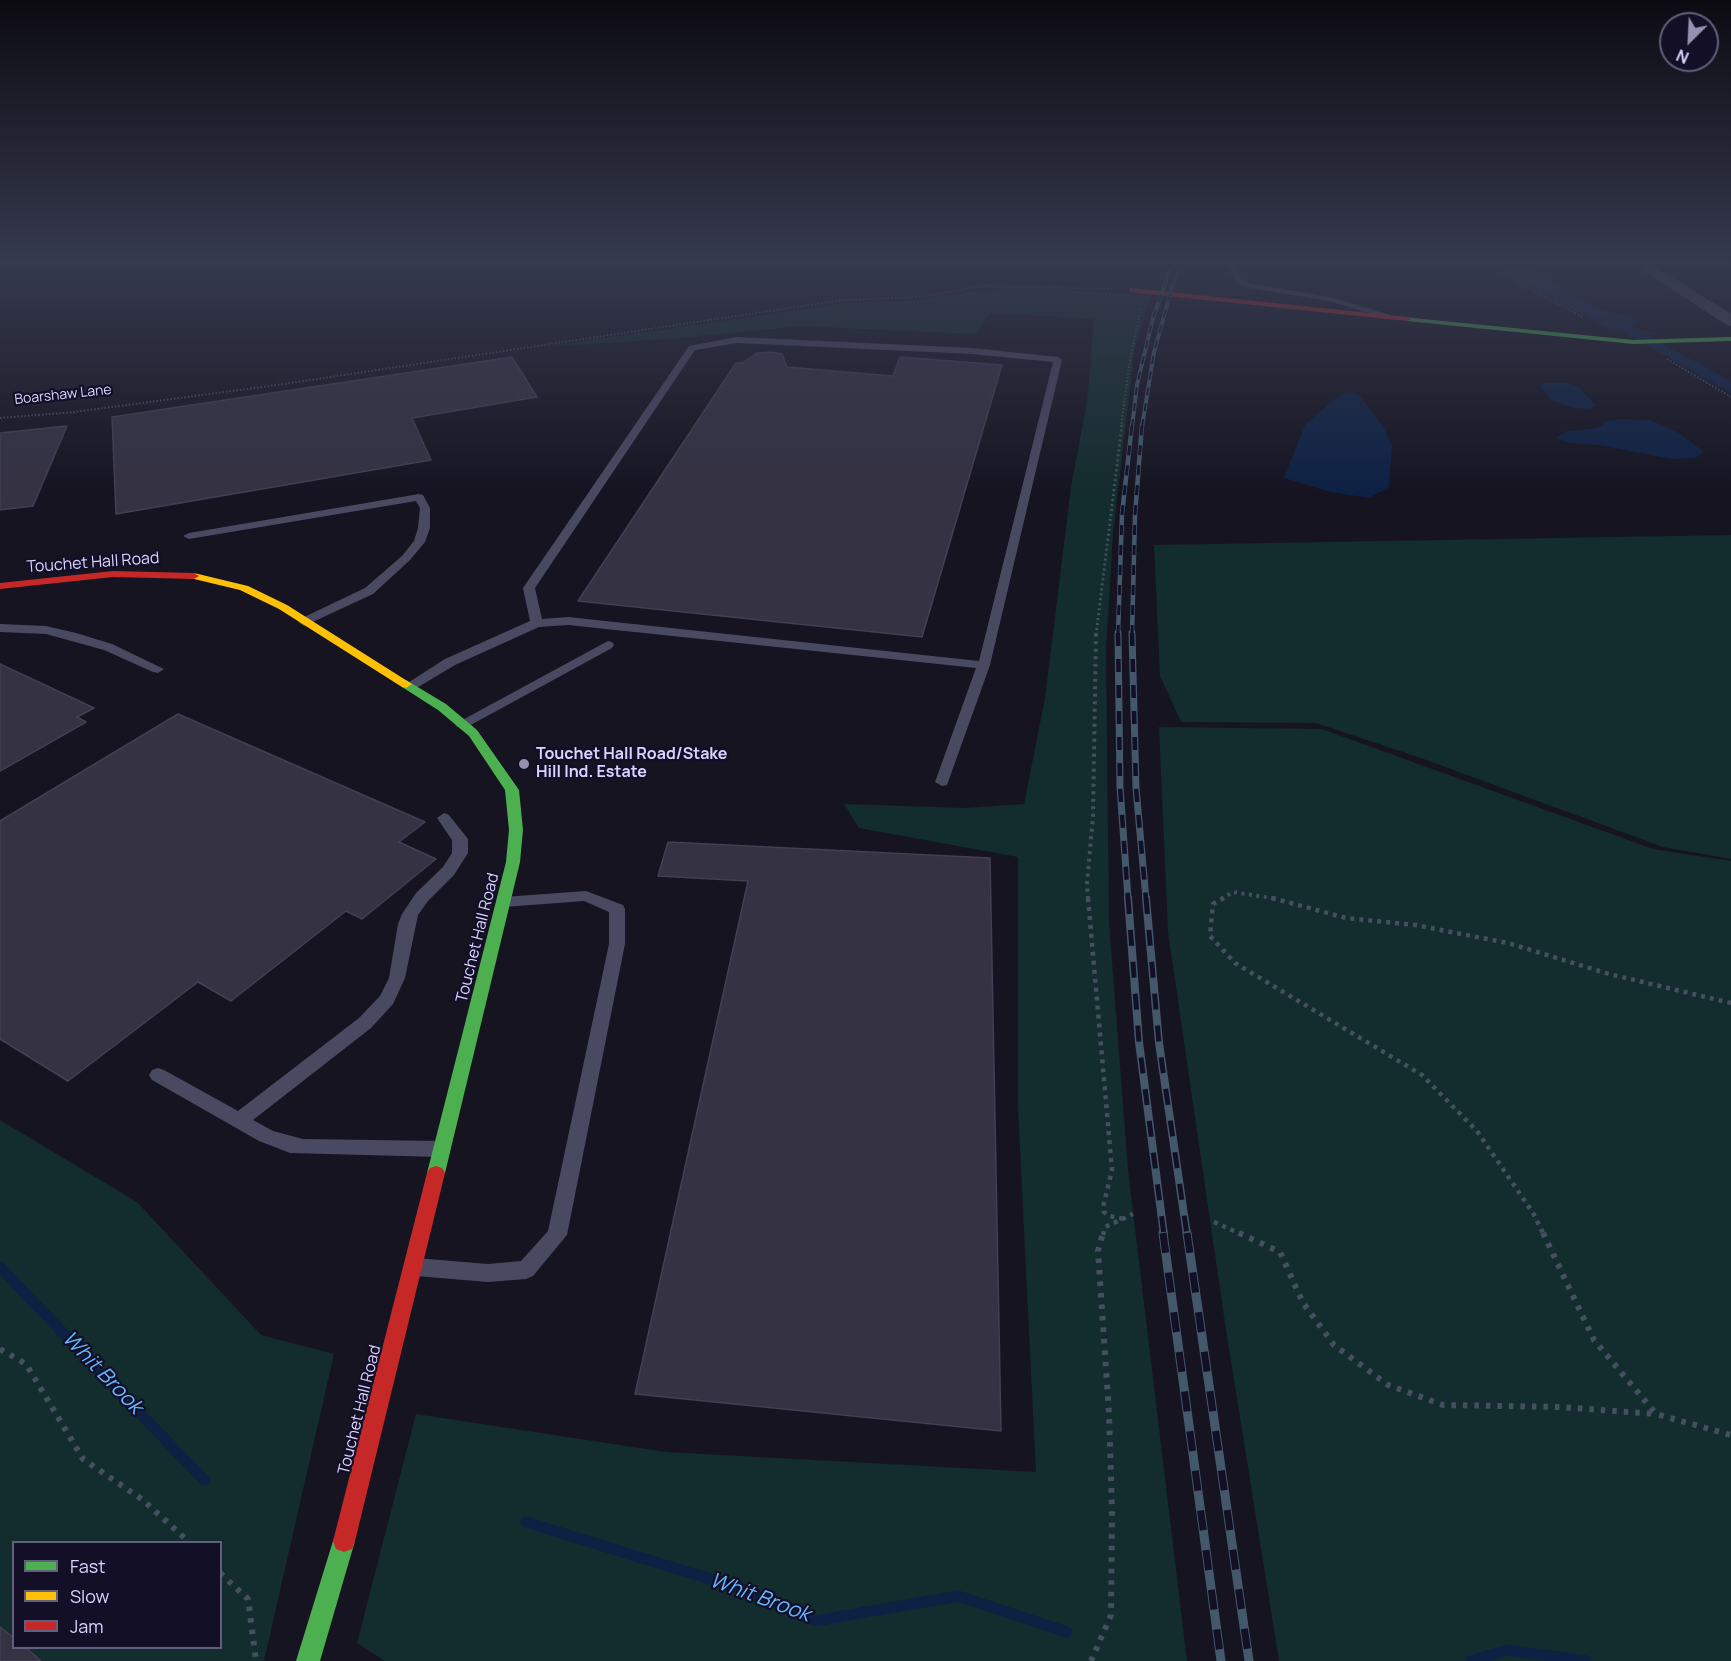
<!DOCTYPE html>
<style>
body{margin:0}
#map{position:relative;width:1731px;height:1661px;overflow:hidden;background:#161421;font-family:Manrope,sans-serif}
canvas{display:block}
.legend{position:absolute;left:12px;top:1541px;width:210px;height:108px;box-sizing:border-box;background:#130f26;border:2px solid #625e7d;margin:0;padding:8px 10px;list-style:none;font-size:18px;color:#d9d4ff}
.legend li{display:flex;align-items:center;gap:12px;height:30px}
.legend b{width:30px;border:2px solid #625e7d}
.north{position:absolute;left:1659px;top:12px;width:60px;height:60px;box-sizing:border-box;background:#130f26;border:2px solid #625e7d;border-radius:50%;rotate:204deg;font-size:16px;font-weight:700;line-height:24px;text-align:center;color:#d9d4ff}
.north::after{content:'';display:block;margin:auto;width:21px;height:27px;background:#9591b1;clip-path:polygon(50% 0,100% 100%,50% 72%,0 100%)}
</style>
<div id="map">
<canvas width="1731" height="1661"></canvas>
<ul class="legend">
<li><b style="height:8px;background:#4caf50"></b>Fast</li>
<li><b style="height:8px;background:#ffc107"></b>Slow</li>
<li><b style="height:8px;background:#c62828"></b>Jam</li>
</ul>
<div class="north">N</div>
</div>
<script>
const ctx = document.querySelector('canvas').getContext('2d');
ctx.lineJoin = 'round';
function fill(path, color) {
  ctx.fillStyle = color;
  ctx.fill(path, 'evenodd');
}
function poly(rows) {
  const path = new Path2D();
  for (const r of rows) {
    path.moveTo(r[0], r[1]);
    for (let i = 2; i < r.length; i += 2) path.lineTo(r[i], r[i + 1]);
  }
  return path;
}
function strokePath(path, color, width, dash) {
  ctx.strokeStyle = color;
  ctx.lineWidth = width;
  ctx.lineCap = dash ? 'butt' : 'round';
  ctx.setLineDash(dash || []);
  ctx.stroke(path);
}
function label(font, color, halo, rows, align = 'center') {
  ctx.font = font + ' Manrope,sans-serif';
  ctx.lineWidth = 4.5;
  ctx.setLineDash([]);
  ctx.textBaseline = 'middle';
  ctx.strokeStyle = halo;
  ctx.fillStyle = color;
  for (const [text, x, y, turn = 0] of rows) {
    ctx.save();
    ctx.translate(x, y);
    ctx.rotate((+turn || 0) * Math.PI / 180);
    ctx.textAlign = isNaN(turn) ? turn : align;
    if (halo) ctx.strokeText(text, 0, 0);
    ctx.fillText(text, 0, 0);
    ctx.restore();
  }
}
fill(poly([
 [1029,288,1151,295,1135,347,1113,533,1106,650,1109,922,1128,1170,1187,1661,385,1661,357,1643,416,1414,666,1452,1036,1472,1018,1108,1018,857,859,828,844,804,965,808,1024,804,1045,698,1071,487,1087,402,1094,319,991,313,975,334,799,326,682,338,542,347,848,303,908,301,966,292],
 [1731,535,1731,859,1663,847,1418,757,1316,723,1181,722,1160,676,1154,545],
 [1159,727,1322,729,1653,849,1731,861,1731,1661,1279,1661,1226,1330,1168,932],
 [0,1120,137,1202,261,1335,334,1354,264,1661,41,1661,25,1648,220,1648,220,1542,14,1542,13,1638,0,1627]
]), '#132c2d');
fill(poly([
 [1490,262,1519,262,1583,301,1605,311,1624,315,1638,321,1631,324,1636,329,1656,334,1646,335,1650,339,1606,327,1534,290],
 [1545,383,1566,383,1578,386,1596,406,1590,409,1574,408,1553,401,1539,386],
 [1348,392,1358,394,1383,426,1392,445,1389,487,1369,498,1331,492,1284,478,1305,425,1337,397],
 [1623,419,1649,420,1665,426,1680,434,1704,452,1695,458,1671,459,1599,445,1570,443,1555,438,1568,431,1596,428,1603,425,1605,421]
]), '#0d2144');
strokePath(poly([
 [0,1267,204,1480],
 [526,1522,752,1592,815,1621,958,1596,1067,1632],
 [1471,1661,1507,1650,1586,1661]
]), '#0d2144', 11);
fill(poly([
 [1630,326,1731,381,1731,393,1625,333,1623,330,1625,327,1630,326]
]), '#0d2144');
const building = poly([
 [772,352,782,354,787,367,893,376,900,357,1002,365,922,637,578,601,736,363,742,363,757,353,772,352],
 [512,357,537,397,412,418,431,460,116,514,112,417,512,357],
 [67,426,33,506,0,510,0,433,67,426],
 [0,664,94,708,77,717,86,722,0,771,0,664],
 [178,714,425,822,399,842,436,859,362,919,346,911,231,1001,198,982,68,1081,0,1039,0,821,178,714],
 [668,842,990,858,1001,1431,635,1394,748,881,658,876,668,842],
 [0,1627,14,1638,14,1647,25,1647,41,1661,0,1661,0,1627]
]);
fill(building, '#343243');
strokePath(building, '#433f54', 1.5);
strokePath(poly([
 [1487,262,1529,289,1583,317],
 [1667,359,1731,397],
 [0,418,75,412,284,384,843,300,922,297,982,286,1113,289],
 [1121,427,1130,360,1141,308]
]), '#44505f', 2, [1.5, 2]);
strokePath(poly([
 [1096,635,1122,425]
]), '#44505f', 3, [2, 3]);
strokePath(poly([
 [1088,899,1087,884,1093,816,1096,633],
 [1221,899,1233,892,1277,899]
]), '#44505f', 4, [3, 4.5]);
strokePath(poly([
 [1088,898,1112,1170,1103,1207,1104,1212,1109,1216,1124,1219],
 [1224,898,1213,904,1210,936,1235,963,1422,1075,1477,1131,1533,1213,1544,1235],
 [1272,898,1346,918,1415,925,1508,943,1609,974,1731,1003],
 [1214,1222,1243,1235],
 [1103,1235,1105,1227,1133,1214]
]), '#44505f', 4.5, [4, 5]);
strokePath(poly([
 [1239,1233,1280,1252,1303,1303,1334,1345,1388,1385,1443,1405,1561,1407,1655,1414],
 [1543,1233,1594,1340,1656,1414,1731,1435],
 [0,1349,26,1364,83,1459,143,1500,189,1542],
 [220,1573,248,1599,256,1661],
 [1091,1661,1111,1615,1112,1511,1109,1413,1098,1251,1103,1233]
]), '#44505f', 6, [4.5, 7]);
fill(poly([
 [1227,262,1235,262,1241,279,1249,283,1330,297,1397,317,1393,320,1329,301,1244,287,1235,282,1227,262],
 [737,337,972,348,1058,357,1062,360,990,665,947,785,942,786,935,782,976,668,568,625,539,627,455,665,415,689,405,689,403,686,445,659,530,621,523,588,689,346,737,337],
 [737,343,972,354,1053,362,979,661,568,617,542,619,535,588,695,350,737,343],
 [419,494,423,495,430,508,430,528,425,542,410,560,373,594,304,626,298,622,300,619,365,588,402,556,414,541,418,528,420,508,416,501,189,539,183,536,189,533,419,494],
 [0,624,46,626,76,633,112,644,164,669,158,673,153,672,104,650,46,634,0,632,0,624],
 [608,641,612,642,614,645,612,648,467,727,457,727,455,724,608,641],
 [444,813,449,815,468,839,468,853,454,875,428,901,418,915,405,978,393,1004,371,1028,253,1120,273,1131,303,1139,440,1141,447,1143,450,1149,447,1155,440,1157,290,1153,259,1141,152,1080,149,1075,152,1070,158,1068,164,1070,238,1111,359,1018,380,996,389,978,398,924,402,914,416,893,443,867,452,853,452,840,437,818,444,813],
 [586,891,623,905,625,909,625,944,567,1235,533,1276,526,1279,488,1282,416,1276,409,1273,406,1267,409,1261,416,1258,488,1264,521,1261,548,1231,609,944,609,912,584,901,504,907,498,906,496,902,498,898,504,897,586,891]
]), '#4a4962');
fill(poly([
 [1630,262,1648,262,1731,314,1731,326,1725,324,1630,262]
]), '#4a4962');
fill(poly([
 [1404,317,1633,340,1731,337,1731,341,1633,344,1407,321,1404,321,1404,317],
 [406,680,446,704,477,730,519,790,523,830,520,862,445,1173,442,1178,436,1180,430,1178,427,1173,506,862,509,830,505,790,469,736,438,710,402,687,400,684,402,681,406,680],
 [344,1530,352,1533,355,1541,320,1661,296,1661,333,1541,336,1533,344,1530]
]), '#4caf50');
fill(poly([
 [194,573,248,586,287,605,412,684,406,688,402,687,279,609,240,590,190,578,190,574,194,573]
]), '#ffc107');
fill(poly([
 [1132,288,1407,317,1411,319,1407,321,1129,292,1129,288,1132,288],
 [113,571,194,573,199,576,194,579,113,577,0,589,0,583,113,571],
 [436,1166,442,1168,445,1173,355,1541,352,1549,344,1552,336,1549,333,1541,427,1173,430,1168,436,1166]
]), '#c62828');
const railFar4 = poly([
 [1132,427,1137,385,1153,318,1169,272],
 [1142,427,1154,352,1172,287,1182,262]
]);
const railFar3 = poly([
 [1118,635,1122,514,1132,425],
 [1132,635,1135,515,1142,425]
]);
const railFar2 = poly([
 [1118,633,1120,787,1128,899],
 [1132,633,1136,788,1146,899]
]);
const railFar1 = poly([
 [1128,898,1139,1042,1164,1235],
 [1146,898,1159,1043,1187,1235]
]);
const rail = poly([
 [1163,1233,1221,1661],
 [1187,1233,1249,1661]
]);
strokePath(railFar4, '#43596b', 4);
strokePath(railFar3, '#43596b', 4.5);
strokePath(railFar2, '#43596b', 7);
strokePath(railFar1, '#43596b', 8);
strokePath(rail, '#43596b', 9);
strokePath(railFar4, '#130f26', 2, [8]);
strokePath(railFar3, '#130f26', 3, [10]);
strokePath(railFar2, '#130f26', 4.5, [13]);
strokePath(railFar1, '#130f26', 5, [16]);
strokePath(rail, '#130f26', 7, [20]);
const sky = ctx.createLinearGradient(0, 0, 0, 495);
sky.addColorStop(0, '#0c0b12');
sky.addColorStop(0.53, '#363a4e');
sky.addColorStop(1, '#363a4e00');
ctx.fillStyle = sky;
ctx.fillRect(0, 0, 1731, 495);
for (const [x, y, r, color] of [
 [524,764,6,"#9591b1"]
]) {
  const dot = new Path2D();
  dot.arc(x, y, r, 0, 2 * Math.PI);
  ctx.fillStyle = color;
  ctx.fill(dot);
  strokePath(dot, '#130f26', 2);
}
label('14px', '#d9d4ff', '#130f26', [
 ["Boarshaw Lane",63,395,-6]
]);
label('16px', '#d9d4ff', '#130f26', [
 ["Touchet Hall Road",93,563,-4],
 ["Touchet Hall Road",478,938,-76],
 ["Touchet Hall Road",360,1410,-76]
]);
label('bold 16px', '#d9d4ff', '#130f26', [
 ["Touchet Hall Road/Stake",536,755],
 ["Hill Ind. Estate",536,773]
], 'left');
label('italic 21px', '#62b6ff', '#130f26', [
 ["Whit Brook",102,1373,46],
 ["Whit Brook",760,1598,20]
]);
</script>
